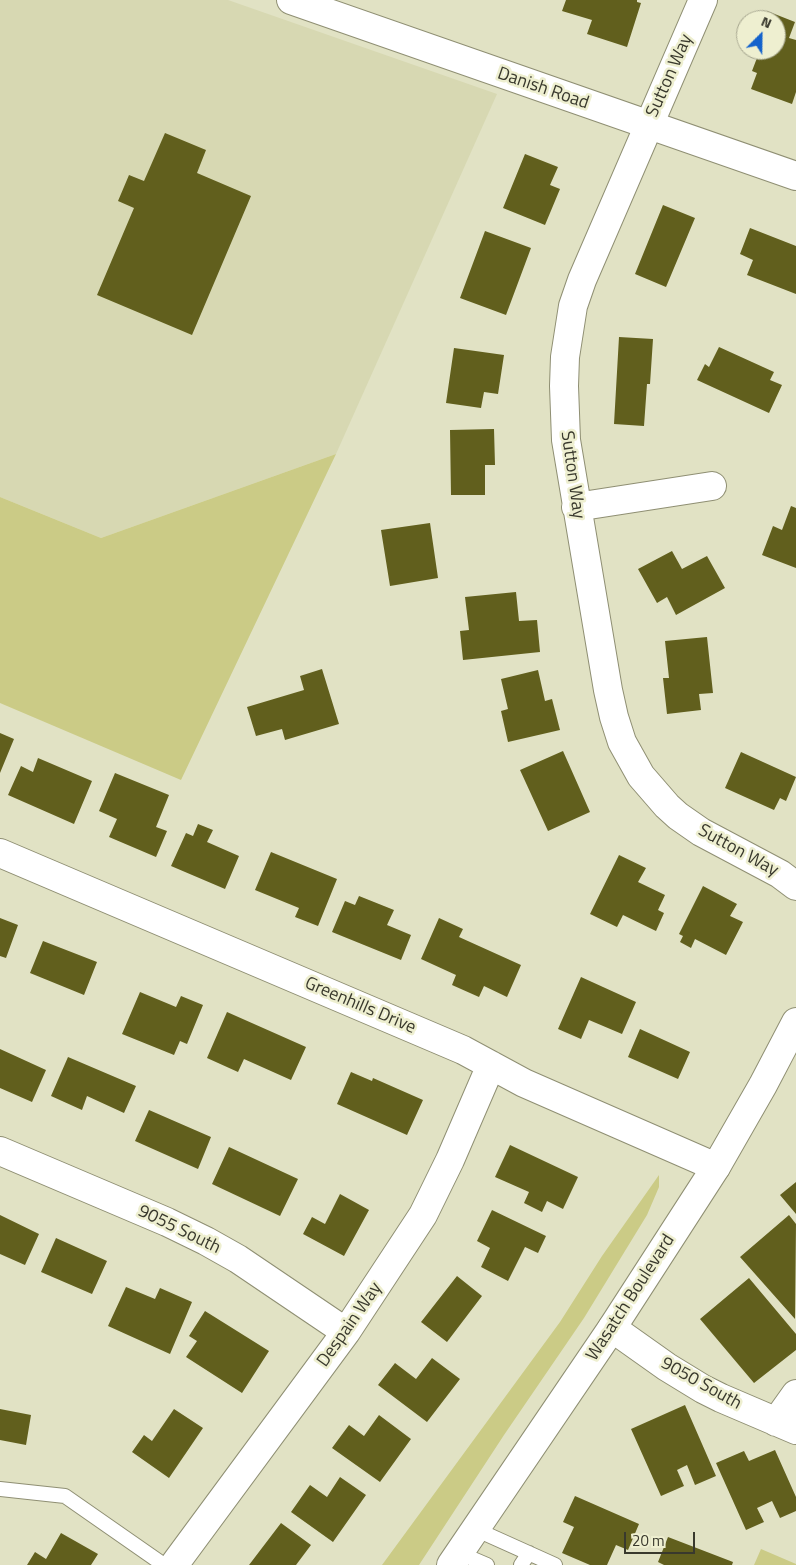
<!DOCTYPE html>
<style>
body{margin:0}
#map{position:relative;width:796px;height:1565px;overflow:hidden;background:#e1e2c4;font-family:"Titillium Web",sans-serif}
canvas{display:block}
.north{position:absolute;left:736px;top:10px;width:50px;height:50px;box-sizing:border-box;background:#eeefd0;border:1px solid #a6a68f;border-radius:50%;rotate:23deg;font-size:14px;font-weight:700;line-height:20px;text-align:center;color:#39392d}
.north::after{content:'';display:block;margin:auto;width:18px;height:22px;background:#1362cc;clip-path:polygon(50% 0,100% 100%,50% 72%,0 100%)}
.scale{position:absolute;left:624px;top:1532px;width:71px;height:22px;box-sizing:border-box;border:2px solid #39392d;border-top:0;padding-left:6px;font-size:15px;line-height:18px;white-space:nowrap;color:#39392d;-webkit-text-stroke:4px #eeefd0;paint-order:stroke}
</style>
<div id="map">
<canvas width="796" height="1565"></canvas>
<div class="north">N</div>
<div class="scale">20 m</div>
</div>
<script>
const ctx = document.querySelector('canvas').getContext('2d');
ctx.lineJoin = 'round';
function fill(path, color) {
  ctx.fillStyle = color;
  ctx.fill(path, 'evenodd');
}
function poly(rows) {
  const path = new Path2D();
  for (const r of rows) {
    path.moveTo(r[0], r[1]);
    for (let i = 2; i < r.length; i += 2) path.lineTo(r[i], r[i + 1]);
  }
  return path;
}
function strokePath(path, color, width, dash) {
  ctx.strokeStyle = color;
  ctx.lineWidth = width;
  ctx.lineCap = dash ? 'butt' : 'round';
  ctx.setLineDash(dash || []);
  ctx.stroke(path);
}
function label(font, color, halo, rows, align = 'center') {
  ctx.font = font + ' "Titillium Web",sans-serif';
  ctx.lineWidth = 5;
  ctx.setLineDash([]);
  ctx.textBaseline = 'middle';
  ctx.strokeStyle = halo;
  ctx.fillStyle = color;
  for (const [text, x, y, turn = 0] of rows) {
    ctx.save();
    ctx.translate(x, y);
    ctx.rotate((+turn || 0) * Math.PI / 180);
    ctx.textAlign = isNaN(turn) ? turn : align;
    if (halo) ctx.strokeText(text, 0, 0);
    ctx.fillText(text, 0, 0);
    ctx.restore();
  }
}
fill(poly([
 [0,0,228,0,497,94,336,454,101,538,0,497]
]), '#d7d8b2');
fill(poly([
 [336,454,181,780,0,703,0,497,101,538],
 [659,1175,659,1187,647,1215,584,1318,504,1435,419,1565,382,1565,560,1322,602,1256],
 [761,1549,796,1564,796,1565,754,1565]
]), '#cbcb86');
fill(poly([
 [566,0,637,0,637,2,641,3,627,47,587,34,592,20,562,11],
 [767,11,795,22,789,38,796,40,796,92,792,104,751,89,757,73,752,71,760,50,776,50,776,20,764,20],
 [165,133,206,150,197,173,251,196,192,335,97,295,134,208,118,201,129,175,144,181],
 [525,154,558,167,550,185,560,189,545,225,503,208],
 [663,205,695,218,666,287,635,274],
 [750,228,796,246,796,294,747,275,753,260,740,254],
 [485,231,531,248,506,315,460,298],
 [619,337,653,339,650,384,647,384,644,426,614,424],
 [719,347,774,372,770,380,782,385,769,413,697,380,705,364,709,367],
 [454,348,504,355,498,394,484,392,481,408,446,403],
 [494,429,495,465,485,465,485,495,451,495,450,430],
 [791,506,796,508,796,568,762,555,773,526,782,530],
 [430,523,438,578,390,586,381,530],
 [672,551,682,569,707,556,725,588,676,615,667,597,657,603,638,569],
 [516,592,519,621,537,620,540,652,463,660,460,631,469,630,465,597],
 [707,637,713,693,699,694,701,710,667,714,663,678,669,678,665,641],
 [322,669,339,724,285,740,282,729,256,736,247,707,304,690,300,676],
 [538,670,545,701,552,699,560,730,508,742,501,711,508,709,501,679],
 [0,733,14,739,0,773],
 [563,751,590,812,548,831,520,770],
 [741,752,796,777,786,801,780,798,774,810,725,788],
 [38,758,92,781,74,824,8,795,21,766,33,772],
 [115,773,169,795,156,827,167,831,156,857,109,837,117,819,99,811],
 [198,824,213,830,207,842,239,856,225,889,171,866,186,833,193,836],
 [271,852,337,879,318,926,295,917,299,908,255,890],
 [619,855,646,868,638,882,665,895,658,910,664,913,656,931,623,915,617,927,590,914],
 [703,886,737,904,730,916,743,922,726,955,695,939,691,948,680,942,683,936,679,934],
 [359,896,394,910,387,925,411,935,401,960,332,932,345,901,355,905],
 [0,918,18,925,6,958,0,956],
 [439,918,463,929,459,937,521,965,507,997,484,986,479,997,452,985,456,975,421,959],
 [43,941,97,962,84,995,30,973],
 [581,977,636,1002,622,1034,589,1020,581,1039,558,1029],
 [140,992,176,1007,181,996,203,1005,187,1044,180,1041,174,1055,122,1034],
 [227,1012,306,1047,291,1080,244,1059,238,1072,207,1058],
 [640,1029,690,1052,678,1079,628,1057],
 [0,1049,46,1070,32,1102,0,1088],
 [68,1057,136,1086,124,1113,87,1096,82,1110,51,1096],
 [351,1072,372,1081,373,1078,423,1100,407,1135,337,1104],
 [149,1110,211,1137,198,1169,135,1141],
 [510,1145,578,1177,563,1209,547,1201,542,1212,524,1203,529,1192,495,1177],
 [229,1147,298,1179,280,1216,212,1184],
 [796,1182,796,1214,780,1195],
 [340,1194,369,1210,344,1256,303,1234,312,1217,325,1224],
 [492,1210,546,1236,538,1253,525,1247,508,1281,481,1267,490,1248,477,1241],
 [0,1215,39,1234,25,1265,0,1254],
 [789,1215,796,1224,795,1319,740,1257],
 [56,1238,107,1261,92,1294,41,1272],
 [457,1276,482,1296,447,1342,421,1322],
 [749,1278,796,1334,796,1350,754,1383,700,1319],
 [126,1287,155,1299,160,1288,192,1302,170,1354,108,1326],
 [205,1311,269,1351,242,1393,186,1357,197,1341,189,1336],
 [432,1358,460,1379,427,1422,378,1385,395,1363,416,1379],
 [685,1405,716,1476,695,1485,687,1465,677,1470,684,1486,661,1496,631,1429],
 [0,1409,31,1415,26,1445,0,1440],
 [174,1409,203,1428,169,1478,132,1452,144,1435,152,1441],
 [379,1415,411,1439,380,1482,332,1448,349,1425,364,1436],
 [775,1450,796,1497,796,1511,780,1518,772,1501,757,1508,764,1522,746,1530,716,1463,744,1451,749,1461],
 [340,1477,366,1495,333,1542,291,1512,310,1485,327,1497],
 [575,1496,639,1524,628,1550,616,1545,607,1565,590,1565,562,1553,574,1527,563,1522],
 [281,1523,311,1545,296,1565,249,1565],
 [61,1533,98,1554,91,1565,27,1565,35,1552,46,1559],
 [668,1537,733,1562,732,1565,664,1565,658,1562]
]), '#615f1d');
const service = poly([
 [0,1489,65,1496,164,1565],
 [475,1529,555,1565],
 [459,1553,487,1565],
 [521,1565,529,1553]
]);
const minor = poly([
 [703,0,582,280,573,306,565,357,564,386,566,440,608,690,614,717,622,742,641,776,667,806,678,816,701,832,780,874,796,886],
 [576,507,712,486],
 [0,853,463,1050,524,1083,716,1167],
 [0,1151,167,1222,206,1241,238,1259,346,1332],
 [612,1328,667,1367,703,1389,721,1398,796,1430],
 [776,1422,796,1394],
 [174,1565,346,1332,423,1215,450,1160,491,1065]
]);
const tertiary = poly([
 [291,0,796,176]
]);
const secondary = poly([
 [451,1565,612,1328,716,1167,763,1085,796,1022]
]);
strokePath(service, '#8f8f73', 16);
strokePath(minor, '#8f8f73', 30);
strokePath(tertiary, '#8f8f73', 30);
strokePath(secondary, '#8f8f73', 30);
strokePath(service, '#fff', 14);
strokePath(minor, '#fff', 28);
strokePath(tertiary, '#fff', 28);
strokePath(secondary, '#fff', 28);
label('18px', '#39392d', '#eeefd0', [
 ["Sutton Way",670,76,-66],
 ["Danish Road",543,89,19],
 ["Sutton Way",572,475,82],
 ["Sutton Way",738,851,29],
 ["Greenhills Drive",360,1006,23],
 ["9055 South",179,1230,26],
 ["Wasatch Boulevard",631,1298,-57],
 ["Despain Way",350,1325,-55],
 ["9050 South",701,1384,29]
]);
</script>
